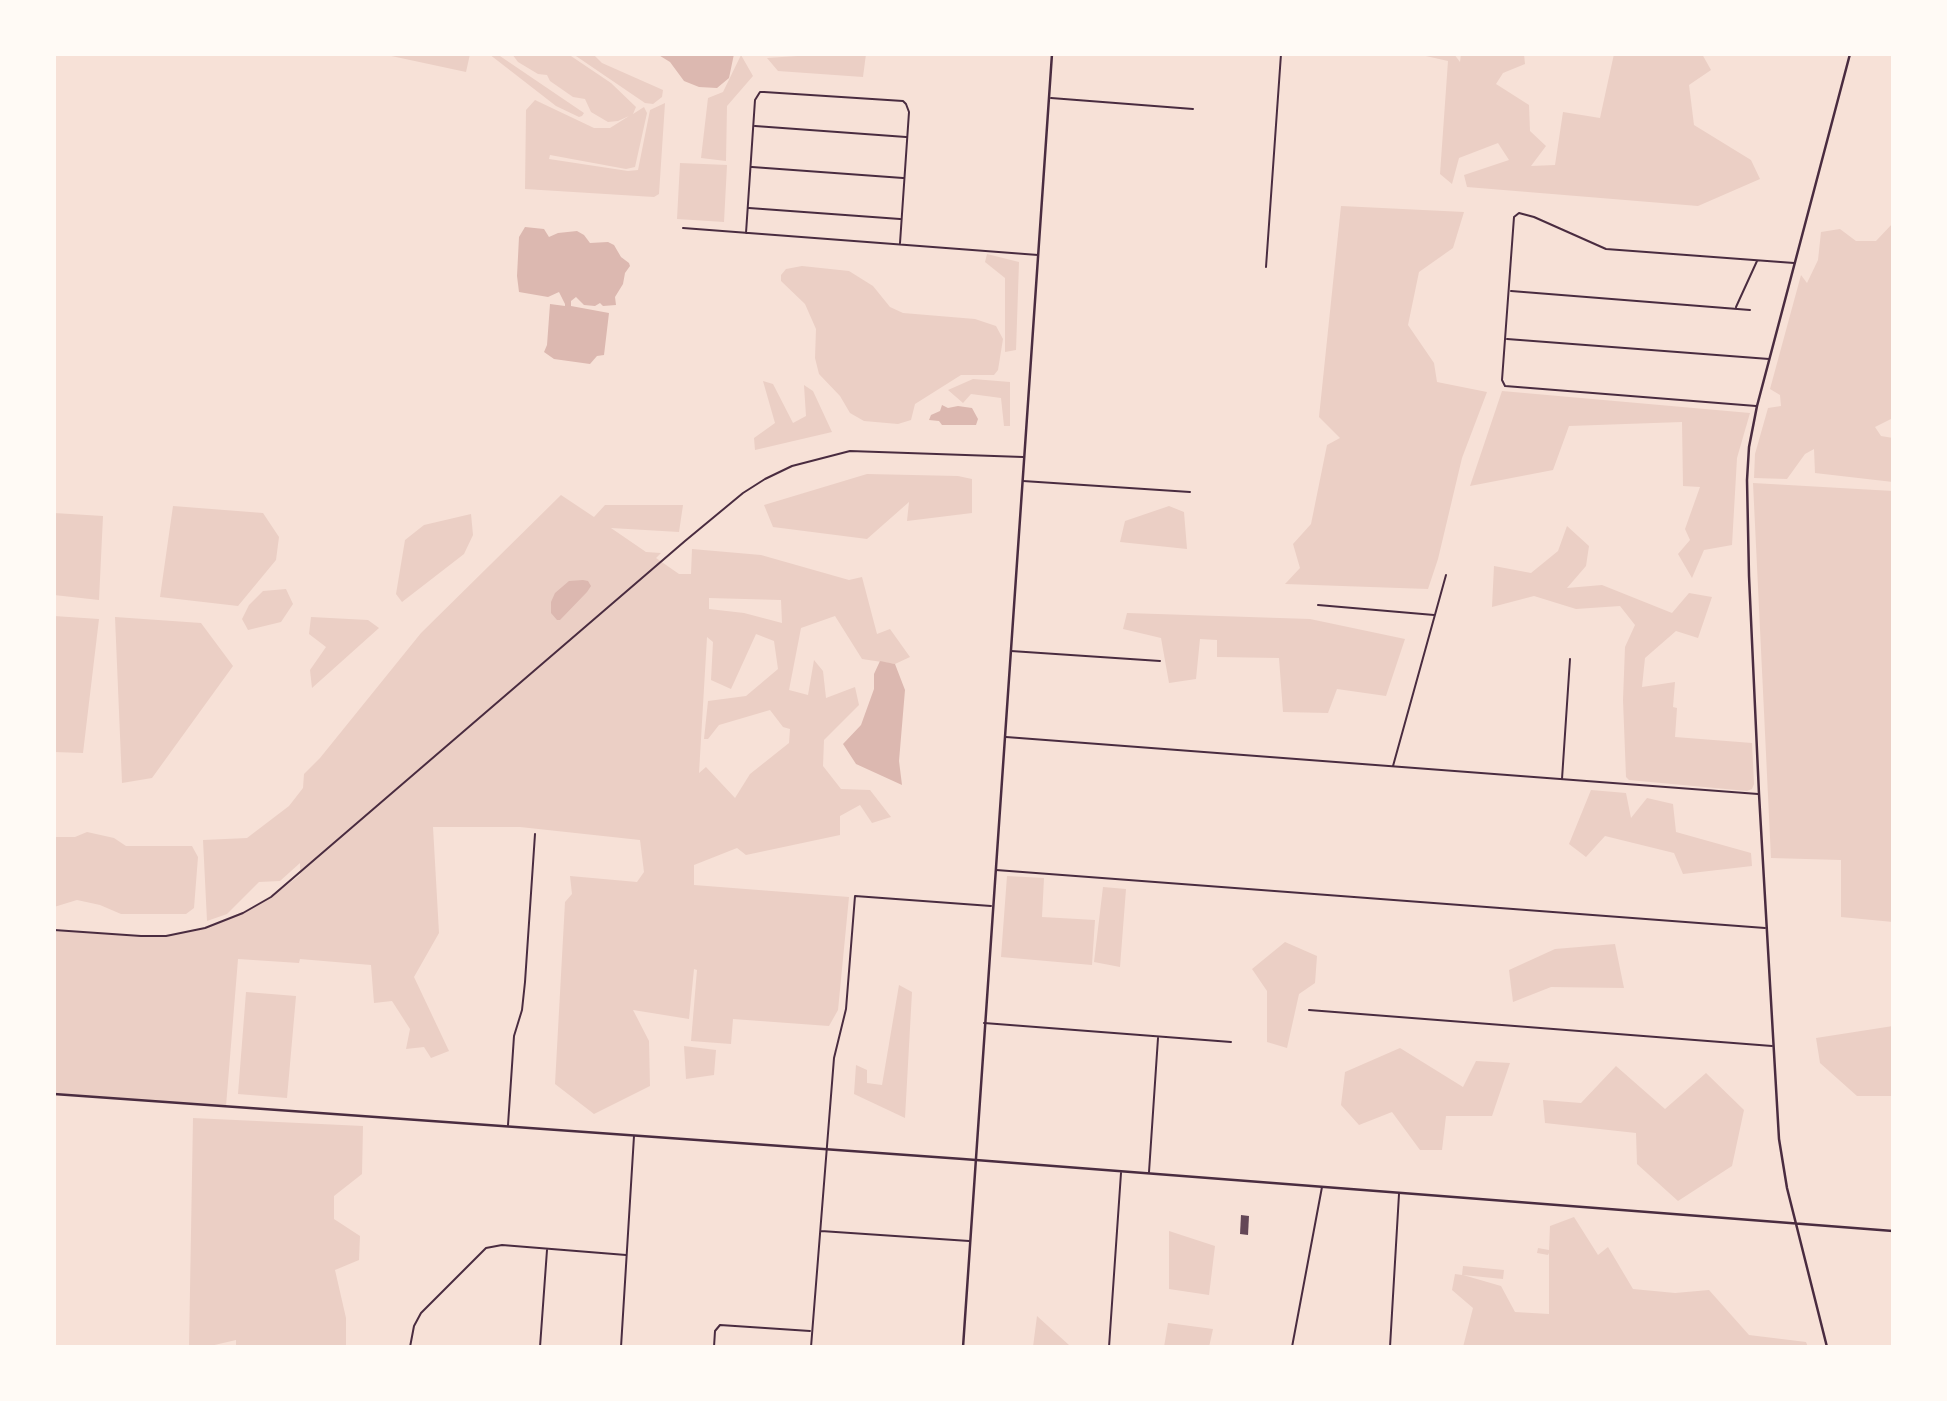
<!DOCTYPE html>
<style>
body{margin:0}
#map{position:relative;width:1947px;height:1401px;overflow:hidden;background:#f7e1d7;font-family:Helvetica,sans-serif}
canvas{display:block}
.frame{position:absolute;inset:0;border:56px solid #fffaf5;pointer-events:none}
</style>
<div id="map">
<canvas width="1947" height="1401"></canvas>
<div class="frame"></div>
</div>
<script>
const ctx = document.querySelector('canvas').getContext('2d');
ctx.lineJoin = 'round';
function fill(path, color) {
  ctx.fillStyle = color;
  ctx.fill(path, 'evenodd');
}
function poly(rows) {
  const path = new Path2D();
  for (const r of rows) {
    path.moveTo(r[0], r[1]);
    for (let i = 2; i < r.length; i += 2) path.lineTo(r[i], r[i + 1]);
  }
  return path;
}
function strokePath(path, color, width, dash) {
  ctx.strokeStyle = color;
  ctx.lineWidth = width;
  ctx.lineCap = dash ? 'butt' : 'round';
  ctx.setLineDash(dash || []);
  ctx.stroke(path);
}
fill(poly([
 [382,54,470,54,466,72],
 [489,54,497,54,584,113,582,116,579,117,556,106],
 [512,54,568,54,611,83,636,107,633,114,644,107,647,113,635,167,626,169,550,155,549,159,628,171,638,170,650,110,665,103,659,194,654,197,525,189,526,110,535,100,594,128,610,128,629,116,618,121,608,122,591,112,585,99,573,97,550,81,547,75,538,74,518,62],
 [573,54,593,54,602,63,663,90,662,97,653,104,645,103],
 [828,54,866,54,863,77,778,71,767,58],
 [1417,54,1454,54,1460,62,1461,54,1524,54,1525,64,1503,73,1496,84,1529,105,1530,131,1546,146,1531,166,1555,165,1563,112,1600,118,1614,54,1702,54,1711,70,1689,85,1694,125,1751,160,1760,179,1698,206,1467,187,1464,175,1509,160,1498,143,1459,158,1452,184,1440,174,1448,61],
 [741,55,753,76,727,106,726,161,701,158,708,98,723,92],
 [680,163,727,165,724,222,677,219],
 [1341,206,1464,212,1453,248,1419,272,1408,325,1434,363,1437,382,1487,392,1462,458,1438,559,1428,589,1285,584,1300,568,1293,544,1311,524,1327,445,1340,438,1319,417],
 [1893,223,1893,418,1875,427,1881,436,1893,438,1893,482,1815,473,1814,449,1805,454,1787,479,1754,478,1755,454,1768,408,1781,406,1780,395,1770,389,1801,275,1807,283,1818,260,1821,232,1840,229,1856,241,1876,241],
 [987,254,1019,262,1016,350,1005,352,1005,278,985,262],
 [802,266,849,271,873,286,890,307,903,313,975,319,996,326,1003,339,998,370,994,375,961,375,915,404,911,420,898,424,864,421,850,413,840,396,819,374,815,358,816,329,805,304,781,281,781,275,786,269],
 [973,379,1010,382,1010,426,1004,426,1001,398,971,394,963,403,948,390],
 [763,381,773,384,793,423,806,416,804,385,813,391,832,432,755,450,754,438,775,423],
 [1502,391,1750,413,1737,458,1732,545,1704,550,1692,578,1678,554,1690,540,1685,529,1700,487,1683,486,1682,422,1569,426,1553,470,1470,486],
 [867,474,958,476,972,479,972,513,907,521,909,502,867,539,773,527,764,505],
 [1753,483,1893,491,1893,922,1841,917,1841,860,1771,858],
 [561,495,594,517,605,505,683,505,679,532,611,528,646,552,661,553,656,558,679,574,691,574,692,549,761,555,849,580,862,577,877,634,890,629,910,657,895,664,862,659,835,616,801,628,789,690,808,695,814,660,823,671,826,698,855,687,859,705,824,740,823,766,841,789,870,790,891,817,872,823,860,805,840,816,840,835,746,855,737,848,694,865,694,885,849,897,838,1010,829,1026,733,1019,731,1044,691,1041,697,970,694,969,689,1019,633,1010,649,1041,650,1086,594,1114,555,1084,565,902,572,894,570,876,637,882,644,872,640,840,520,827,433,827,439,933,414,977,449,1051,431,1058,424,1047,406,1049,410,1029,392,1001,374,1003,371,965,300,959,299,963,238,959,226,1106,54,1094,54,930,141,936,166,936,205,928,243,913,271,897,300,875,300,863,280,881,259,882,227,914,207,921,203,840,247,838,289,806,303,788,304,774,320,758,421,633],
 [709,598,781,600,782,623,744,613,709,609],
 [756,634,774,641,778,669,746,696,708,701,704,739,708,739,719,725,770,710,783,727,790,729,789,743,750,774,735,798,706,767,699,773,707,637,713,642,711,680,731,689],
 [173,506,263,513,279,537,276,560,238,606,160,597],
 [1169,506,1184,512,1187,549,1120,542,1125,521],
 [54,513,103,516,99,600,54,595],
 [471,514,473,535,464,554,402,602,396,594,405,540,424,525],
 [1567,526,1589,546,1586,566,1567,588,1602,585,1672,613,1689,593,1712,597,1698,638,1676,631,1645,658,1642,687,1675,682,1673,707,1677,708,1675,737,1752,743,1754,784,1752,789,1747,791,1629,780,1626,777,1623,700,1625,647,1635,625,1620,606,1576,609,1534,596,1492,607,1494,566,1531,573,1558,551],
 [286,589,293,604,281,622,248,630,242,619,249,605,263,591],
 [1127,613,1310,619,1405,639,1386,696,1337,689,1328,713,1283,712,1279,658,1217,657,1217,640,1200,639,1196,679,1169,683,1161,638,1123,629],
 [54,616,99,619,83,753,54,752],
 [115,617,201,623,233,666,152,778,122,783],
 [311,617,368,620,379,628,312,688,310,670,326,647,309,634],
 [1591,790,1626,793,1631,818,1647,798,1673,804,1676,832,1751,853,1752,866,1683,874,1674,853,1605,836,1586,857,1569,844],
 [87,832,114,838,126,846,192,846,198,857,194,908,186,914,121,914,100,905,77,900,54,907,54,837,75,837],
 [1007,876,1044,878,1042,917,1095,920,1092,965,1001,957],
 [1103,887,1126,889,1120,967,1094,962],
 [1285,942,1317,956,1315,983,1299,994,1287,1048,1267,1042,1267,991,1252,969],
 [1615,944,1624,988,1551,987,1513,1002,1509,970,1555,949],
 [899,985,912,992,905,1118,854,1094,856,1065,867,1070,867,1083,882,1085],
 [246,992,296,996,287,1098,238,1094],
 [1893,1026,1893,1096,1857,1096,1820,1063,1816,1038],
 [684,1046,716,1050,714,1075,686,1079],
 [1400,1048,1463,1087,1476,1061,1510,1063,1492,1116,1446,1116,1442,1150,1420,1150,1392,1112,1359,1125,1341,1105,1345,1072],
 [1616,1066,1665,1109,1706,1073,1744,1110,1732,1166,1678,1201,1637,1164,1636,1133,1545,1123,1543,1100,1581,1103],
 [193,1118,363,1126,362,1174,334,1196,334,1219,360,1236,359,1260,335,1270,346,1318,346,1347,236,1347,236,1340,206,1347,189,1347],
 [1574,1217,1598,1255,1608,1247,1633,1289,1675,1293,1709,1290,1749,1335,1806,1342,1808,1347,1463,1347,1473,1308,1452,1290,1455,1274,1462,1275,1463,1266,1504,1270,1503,1279,1463,1275,1501,1286,1515,1312,1549,1314,1549,1253,1548,1255,1537,1253,1538,1248,1549,1250,1550,1226],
 [1169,1231,1215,1246,1209,1295,1169,1289],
 [1037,1316,1069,1345,1068,1347,1033,1347],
 [1168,1323,1213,1329,1209,1347,1164,1347]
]), '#ebcfc5');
fill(poly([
 [657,54,734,54,729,78,717,88,699,87,684,81,670,62],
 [525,227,544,229,549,237,558,233,577,231,584,235,590,243,608,242,614,245,621,257,629,263,630,266,625,273,623,284,615,297,616,305,603,306,600,303,595,306,584,305,576,297,571,301,571,306,609,313,604,355,597,356,590,364,554,359,544,352,547,345,550,304,565,306,565,304,559,292,548,297,519,292,517,276,519,237],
 [942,405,948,408,958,406,972,408,978,419,976,425,942,425,939,421,929,420,931,415,940,411],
 [583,580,588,581,591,586,587,592,560,620,557,620,551,613,551,602,555,593,569,581],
 [880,661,895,664,905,690,899,761,902,785,856,764,843,744,861,725,874,689,874,674]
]), '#dcb8b0');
fill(poly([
 [1241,1215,1249,1216,1248,1235,1240,1234]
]), '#644757');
strokePath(poly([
 [1051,98,1193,109],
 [755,126,906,137],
 [752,167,903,178],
 [749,208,900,219],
 [683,228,1038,255],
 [746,233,755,100,760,92,764,92,903,101,906,104,909,112,900,243],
 [1266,267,1281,54],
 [1511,291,1750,310],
 [1736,307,1757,261],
 [1507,339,1769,359],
 [1756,406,1505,386,1502,380,1514,217,1519,213,1534,217,1606,249,1794,263],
 [1023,481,1190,492],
 [1318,605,1434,615],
 [1011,651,1160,661],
 [1006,737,1758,794],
 [1393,766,1446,575],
 [1562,779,1570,659],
 [996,870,1765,928],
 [54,930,141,936,166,936,205,928,243,913,271,897,685,541,743,493,765,479,792,466,850,451,1023,457],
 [1309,1010,1772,1046],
 [984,1023,1231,1042],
 [508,1125,514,1036,522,1010,525,982,535,834],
 [1149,1172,1158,1038],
 [821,1231,969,1241],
 [410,1347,414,1326,421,1313,486,1248,502,1245,626,1255],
 [540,1347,547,1250],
 [621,1347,634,1136],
 [714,1347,715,1331,720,1325,810,1331],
 [811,1347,834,1058,846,1009,855,896,991,906],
 [1109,1347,1121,1173],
 [1292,1347,1322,1187],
 [1390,1347,1399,1194]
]), '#4a2c40', 2);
strokePath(poly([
 [54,1094,963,1159,1893,1231],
 [1827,1347,1787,1188,1779,1139,1759,794,1749,576,1747,480,1749,447,1757,406,1850,54]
]), '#4a2c40', 2.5);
strokePath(poly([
 [963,1347,1052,54]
]), '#4a2c40', 2.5);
</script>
